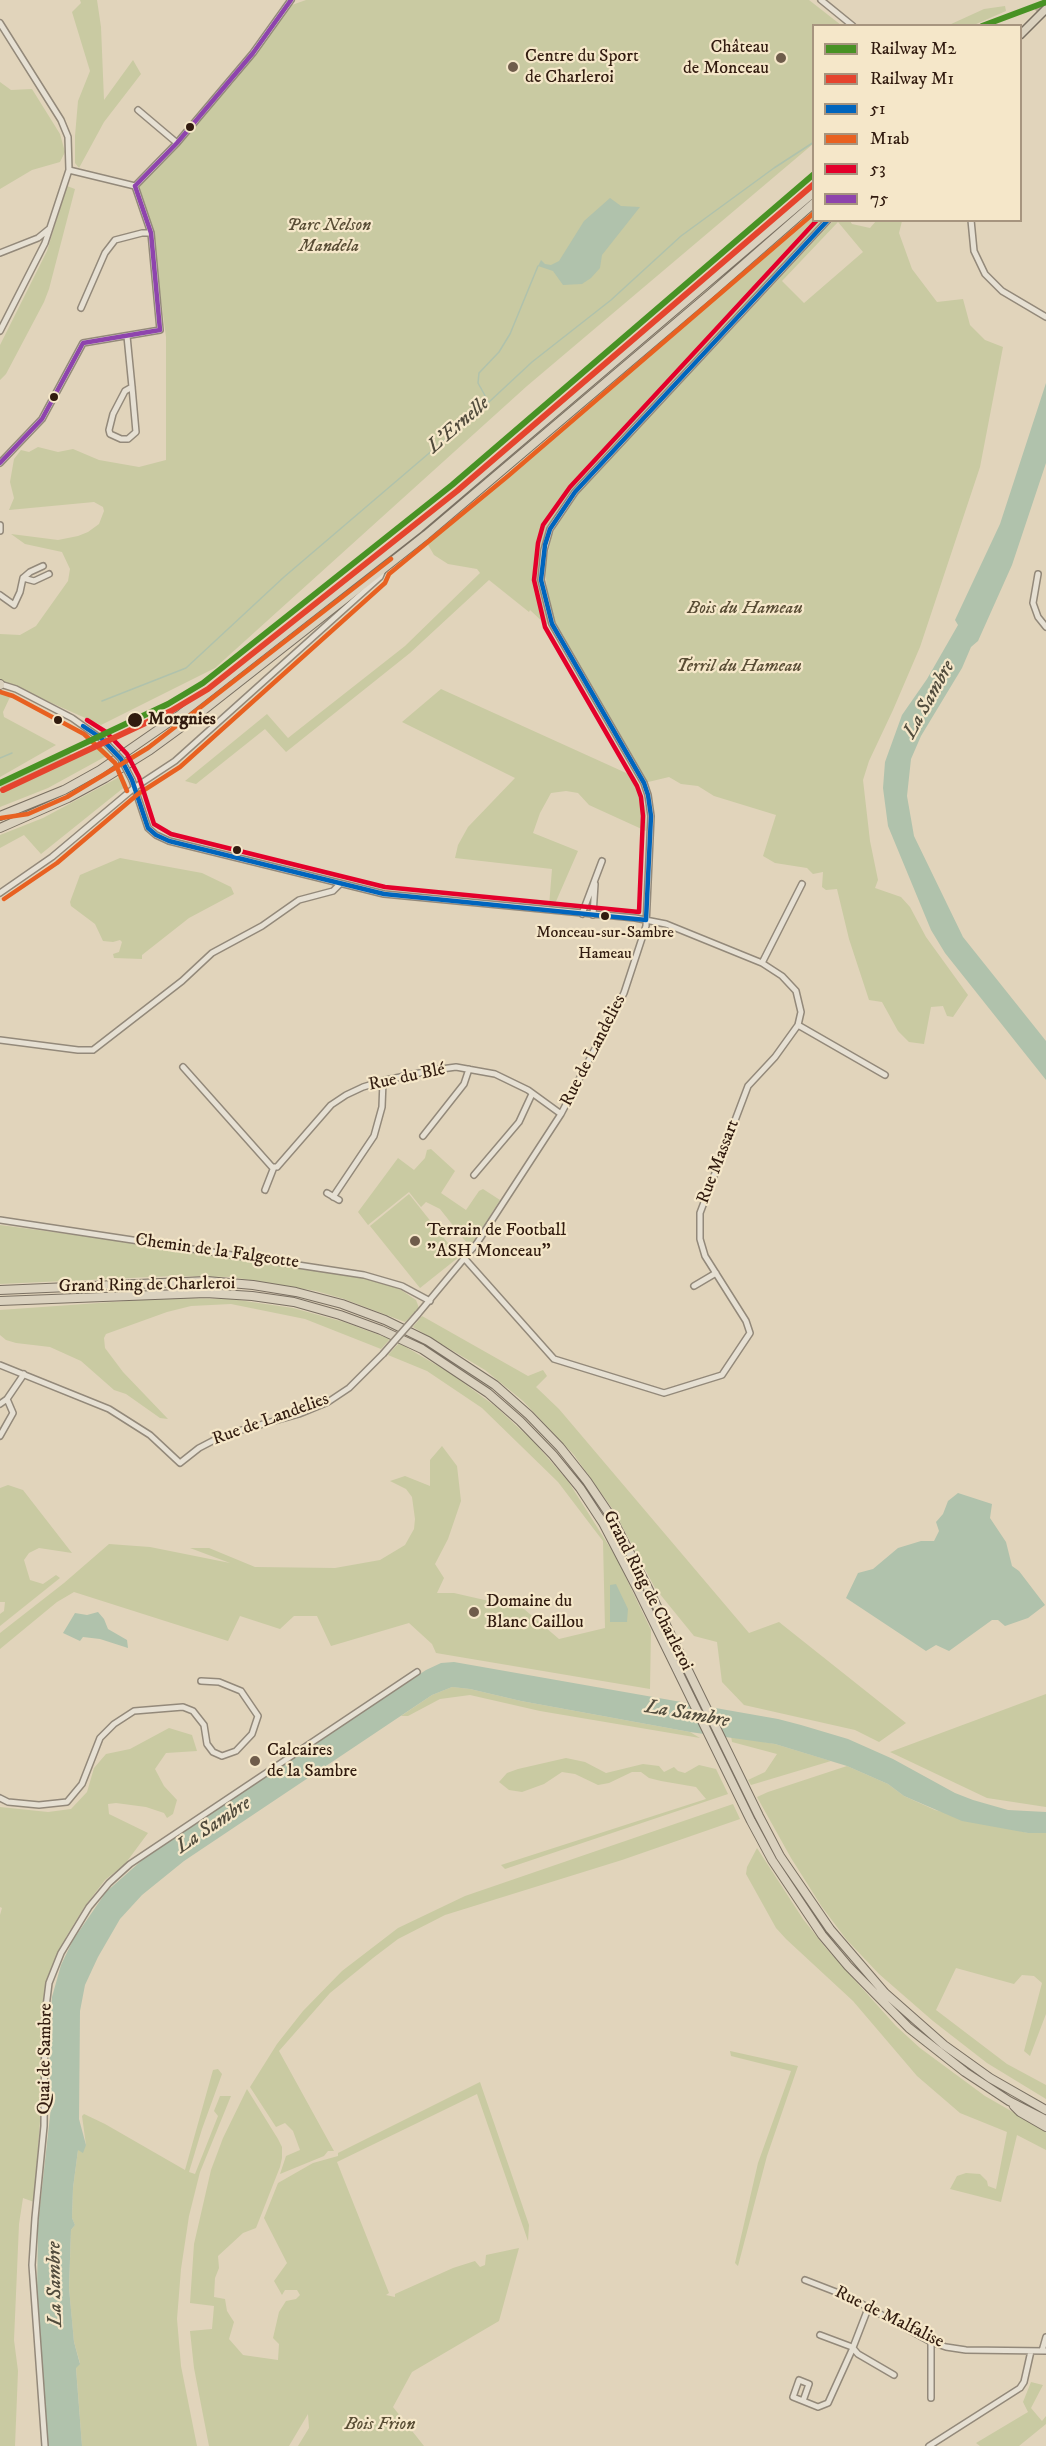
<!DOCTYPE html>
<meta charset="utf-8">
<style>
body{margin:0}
#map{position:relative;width:1046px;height:2446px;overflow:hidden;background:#e1d4bb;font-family:"IM FELL DW Pica",serif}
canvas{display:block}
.legend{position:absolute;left:812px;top:24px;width:210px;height:198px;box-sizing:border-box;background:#f5e7c9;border:2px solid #a7957f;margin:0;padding:8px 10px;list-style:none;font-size:18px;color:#311b0f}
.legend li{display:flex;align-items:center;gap:12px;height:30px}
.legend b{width:30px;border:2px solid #a7957f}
</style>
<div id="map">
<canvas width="1046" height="2446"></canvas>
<ul class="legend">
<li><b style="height:8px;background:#489224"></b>Railway M2</li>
<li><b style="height:8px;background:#e5442e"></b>Railway M1</li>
<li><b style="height:8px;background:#0065bd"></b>51</li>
<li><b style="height:8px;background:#e86121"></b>M1ab</li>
<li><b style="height:8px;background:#e4002b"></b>53</li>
<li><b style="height:8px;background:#8e44ad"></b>75</li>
</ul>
</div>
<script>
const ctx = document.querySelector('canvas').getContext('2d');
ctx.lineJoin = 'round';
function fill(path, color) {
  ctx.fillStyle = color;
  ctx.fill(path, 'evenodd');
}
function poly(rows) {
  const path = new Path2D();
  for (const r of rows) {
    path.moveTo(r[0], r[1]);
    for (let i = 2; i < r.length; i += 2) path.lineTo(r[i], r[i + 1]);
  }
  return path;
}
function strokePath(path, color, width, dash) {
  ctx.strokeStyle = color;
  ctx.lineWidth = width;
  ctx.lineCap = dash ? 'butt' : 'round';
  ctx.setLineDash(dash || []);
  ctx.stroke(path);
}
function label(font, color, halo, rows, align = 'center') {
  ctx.font = font + ' "IM FELL DW Pica",serif';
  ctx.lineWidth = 4.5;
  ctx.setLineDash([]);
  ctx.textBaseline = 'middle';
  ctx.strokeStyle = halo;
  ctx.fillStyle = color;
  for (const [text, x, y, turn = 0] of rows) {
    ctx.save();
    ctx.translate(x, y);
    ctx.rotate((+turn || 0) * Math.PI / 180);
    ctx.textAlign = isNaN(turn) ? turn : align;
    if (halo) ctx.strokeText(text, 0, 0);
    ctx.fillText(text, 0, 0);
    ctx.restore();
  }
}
fill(poly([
 [80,0,97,0,101,27,104,100,133,60,141,74,104,122,79,168,75,163,75,136,78,101,90,71,72,12,81,3],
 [306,0,809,0,841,25,814,26,813,144,527,386,215,668,101,725,0,680,0,634,20,635,36,626,68,581,70,569,62,552,25,544,11,534,58,540,78,536,88,532,99,524,104,511,103,507,94,502,9,510,14,498,10,482,14,459,21,450,29,452,38,447,58,452,73,449,99,460,139,467,166,460,166,337,152,231,138,185,233,83,289,6],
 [1005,6,1006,11,974,25,949,25,984,9],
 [0,82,11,90,32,89,60,134,65,152,60,162,32,170,0,189],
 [67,186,75,189,49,289,44,302,6,374,0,380,0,345,47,251],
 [813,212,814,220,823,221,595,466,556,514,541,548,539,574,549,623,546,625,530,610,529,612,489,580,410,653,286,752,265,729,196,784,185,781,267,714,288,738,405,646,480,573,477,569,448,564,434,555,427,543],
 [833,221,850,221,852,224,870,228,876,221,902,221,899,233,912,269,937,302,963,299,970,325,985,340,1003,347,980,467,920,647,893,710,869,761,863,780,870,841,878,880,875,888,901,897,910,907,926,937,968,995,953,1017,947,1016,943,1006,931,1007,924,1044,909,1042,898,1031,882,1002,869,1000,849,939,837,889,826,890,822,887,823,872,813,874,807,868,775,863,763,856,776,815,714,796,698,786,681,784,669,777,644,783,552,624,548,598,545,569,551,537,563,512,573,499],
 [838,222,863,252,804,303,782,281],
 [441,689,635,777,646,810,646,831,589,805,578,793,566,791,551,793,540,813,533,833,578,851,554,906,549,906,552,869,455,858,458,845,468,827,515,778,402,722],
 [0,692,10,694,10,697,3,712,4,717,56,745,0,777],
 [99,744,110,754,48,788,0,807,0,786,69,753,74,756],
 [123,775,127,785,41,854,24,835,0,848,0,835,43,818],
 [120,858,202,873,231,887,234,894,189,918,142,955,142,959,114,958,113,954,119,952,122,942,120,940,113,942,103,941,95,924,71,906,70,902,80,875],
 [431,1149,455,1171,441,1193,466,1210,479,1191,483,1189,500,1200,470,1247,440,1209,426,1202,421,1207,409,1192,368,1225,358,1212,398,1158,414,1170,425,1158,427,1150],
 [409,1194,459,1257,420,1288,370,1226],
 [0,1225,204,1252,374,1279,401,1290,416,1300,419,1308,405,1322,344,1299,316,1291,232,1277,172,1276,0,1284],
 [169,1298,231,1299,293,1308,344,1322,390,1339,381,1349,305,1319,231,1304,191,1306,167,1312,106,1334,104,1338,105,1348,123,1372,168,1419,160,1418,126,1394,114,1390,81,1361,50,1347,16,1343,6,1340,0,1335,0,1310],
 [422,1316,528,1376,543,1370,547,1376,536,1387,559,1409,749,1633,779,1622,906,1723,879,1742,855,1730,744,1705,722,1682,717,1642,694,1636,655,1588,614,1511,574,1455,523,1401,485,1370,413,1327],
 [399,1343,450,1373,495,1406,533,1441,568,1481,616,1557,651,1630,650,1689,436,1653,432,1644,409,1623,331,1646,317,1616,294,1616,280,1629,240,1616,228,1641,74,1592,57,1602,0,1649,0,1633,64,1583,109,1544,150,1547,230,1563,190,1548,209,1548,255,1567,335,1568,380,1560,405,1545,414,1529,415,1519,412,1497,406,1489,390,1481,405,1476,430,1486,430,1460,442,1446,457,1466,461,1501,448,1539,435,1564,444,1578,437,1593,454,1593,524,1609,559,1639,605,1628,603,1541,593,1528,558,1482,482,1408,427,1371,388,1355],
 [8,1485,23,1490,72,1553,39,1548,29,1553,24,1560,30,1580,43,1584,56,1575,60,1578,0,1626,0,1614,4,1611,5,1602,0,1602,0,1488],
 [452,1687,470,1689,521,1701,690,1732,700,1738,540,1711,470,1695,440,1699,408,1716,401,1716,432,1695],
 [1046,1694,1046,1807,987,1798,890,1752],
 [169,1728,192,1735,197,1751,166,1753,155,1769,164,1786,177,1800,173,1814,167,1818,164,1813,146,1807,116,1803,108,1804,109,1814,148,1833,125,1864,105,1880,85,1906,66,1937,47,1982,42,2028,40,2121,34,2202,23,2198,19,2224,14,2340,18,2371,15,2446,0,2446,0,1915,2,1908,0,1907,0,1807,48,1812,71,1809,87,1792,94,1768,106,1754,130,1749],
 [731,1736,775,1744,831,1761,751,1785,748,1780,765,1772,777,1754,732,1742],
 [566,1758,585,1762,606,1773,643,1764,659,1766,664,1772,674,1767,678,1771,685,1773,699,1765,716,1769,728,1794,505,1869,501,1865,706,1799,696,1787,661,1781,649,1778,641,1772,632,1772,609,1783,598,1785,575,1774,562,1772,544,1784,522,1792,509,1790,499,1782,507,1773,518,1769],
 [847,1766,888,1784,904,1796,935,1810,1028,1833,1046,1833,1046,2014,1030,2056,1024,2051,1042,1983,1034,1976,1022,1975,1014,1984,956,1968,936,2010,1007,2064,1046,2085,1046,2099,987,2063,933,2021,879,1974,846,1939,822,1907,791,1858,757,1797,768,1792],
 [733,1804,740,1819,622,1860,445,1915,398,1939,373,1958,330,1993,279,2051,334,2151,328,2151,324,2156,280,2174,286,2156,300,2150,293,2131,285,2123,276,2127,250,2087,277,2044,303,2011,342,1971,398,1928,465,1896],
 [757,1848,803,1919,825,1947,896,2026,920,2048,985,2096,1046,2131,1046,2150,1017,2135,1001,2202,950,2189,957,2176,966,2173,980,2174,987,2181,988,2186,996,2189,1007,2132,960,2113,917,2076,853,2001,786,1939,776,1928,746,1874,747,1867],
 [730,2051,798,2066,767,2156,738,2266,735,2263,758,2163,791,2071,731,2056],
 [218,2069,222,2074,202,2129,189,2172,195,2174,218,2116,214,2111,220,2096,231,2096,200,2172,189,2216,181,2269,177,2319,181,2366,197,2446,82,2446,76,2367,80,2363,74,2342,69,2288,71,2230,75,2225,72,2218,73,2188,78,2150,86,2145,82,2116,84,2114,105,2124,185,2170,213,2070],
 [480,2082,529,2225,528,2241,477,2094,337,2162,389,2293,386,2295,395,2297,395,2294,453,2268,475,2261,480,2267,485,2265,486,2255,519,2248,499,2321,412,2372,393,2407,424,2446,298,2446,309,2428,308,2414,289,2446,209,2446,194,2368,190,2331,212,2329,214,2306,190,2303,194,2244,211,2170,223,2138,247,2089,278,2139,282,2147,282,2158,280,2167,256,2228,243,2233,218,2256,219,2268,215,2278,214,2297,225,2299,227,2311,234,2322,229,2339,243,2355,278,2360,279,2344,273,2338,279,2312,286,2301,296,2299,300,2295,297,2290,285,2290,282,2295,274,2281,287,2263,264,2218,278,2183,313,2163,338,2156,338,2153],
 [1031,2382,1043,2385,1031,2408,1042,2421,1046,2416,1046,2424,1019,2446,980,2446,976,2443,1028,2412,1023,2402]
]), '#c9caa2');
fill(poly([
 [610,198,621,206,640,207,602,255,600,268,591,278,582,284,563,285,553,271,538,266,541,260,545,264,551,265,559,261,584,221],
 [1046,383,1046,463,1012,565,978,641,971,647,962,668,921,736,911,759,907,796,914,836,963,937,1046,1041,1046,1080,945,953,931,930,888,826,883,788,885,762,902,715,927,679,958,625,955,620,1000,524],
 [958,1493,992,1504,990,1518,1006,1542,1012,1566,1019,1571,1045,1605,1028,1618,1005,1626,998,1620,992,1620,949,1651,936,1645,926,1651,846,1598,858,1573,873,1569,898,1548,921,1541,934,1541,939,1531,936,1522,943,1514,948,1501],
 [616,1584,628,1609,627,1622,610,1622,610,1585],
 [98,1612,104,1619,108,1629,127,1640,128,1648,100,1639,83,1637,80,1641,63,1633,75,1613,87,1615],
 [454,1662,778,1719,801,1725,848,1739,893,1759,955,1793,973,1800,1008,1810,1046,1812,1046,1833,1028,1833,962,1821,904,1796,888,1784,847,1766,775,1744,690,1732,521,1701,470,1689,452,1687,432,1695,184,1861,142,1895,120,1919,98,1957,85,1985,80,2011,79,2119,86,2145,83,2153,78,2150,73,2188,72,2218,75,2225,71,2230,69,2288,74,2342,80,2364,76,2368,82,2446,48,2446,37,2297,38,2224,51,2107,49,2044,52,1997,61,1965,73,1940,106,1892,149,1854,426,1670,441,1663]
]), '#b0c2ac');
strokePath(poly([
 [488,401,478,383,479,373,499,352,510,334,538,266],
 [102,701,186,668,284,577,489,402,532,362,611,300,681,236,774,168,814,142],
 [0,758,12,753]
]), '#b0c2ac', 1.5);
strokePath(poly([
 [1036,11,1046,4]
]), '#beaf99', 7, [7, 3.5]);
const minor = poly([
 [821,0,853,26],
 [0,23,61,120,68,137,69,170,45,243,0,331],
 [138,110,177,143],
 [69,170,135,186],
 [135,186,177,143,253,53,291,0],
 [971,220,974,251,985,274,1002,291,1046,317],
 [0,253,38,238,49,229],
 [81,308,105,253,115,240,142,233,151,233],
 [127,336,132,387,136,432,128,439,121,439,110,434,109,430,113,414,125,391,132,387],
 [0,463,42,419,83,343,160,330,151,233,135,186],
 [0,525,0,531],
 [1038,574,1033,603,1038,617,1046,627],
 [23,578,34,581,49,574],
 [0,595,14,605,20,592,23,578,30,572,43,566],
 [0,684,16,689,72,718,103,740],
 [132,780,148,828,156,835,169,841,384,894,635,918,666,924,762,963,782,976,796,991,801,1012,798,1025,775,1057,748,1086,700,1213,700,1239,705,1256,746,1321,750,1333,722,1375,664,1393,554,1359,465,1259],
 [0,893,52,857,134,788,175,761,380,577,383,570],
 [582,914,602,861],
 [593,915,595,884],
 [762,963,802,884],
 [798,1025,885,1075],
 [0,1040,78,1050,93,1050,182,981,212,953,262,926,299,900,333,891,340,884],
 [183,1067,272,1167,277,1167,331,1105,346,1095,363,1087,386,1080,434,1070,456,1067,495,1074,528,1090,561,1114],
 [423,1136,464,1084,469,1069],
 [474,1175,519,1122,532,1094],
 [265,1190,274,1167],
 [327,1193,339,1200],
 [333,1197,374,1136,382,1107,383,1081],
 [0,1220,364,1275,402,1286,430,1301],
 [694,1286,716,1273],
 [418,1314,477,1243,561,1114,624,993,646,926,651,816,648,795,644,783,552,624,541,580,544,550,550,529,575,492,828,220],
 [0,1365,109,1409,150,1435,180,1463,199,1448,224,1435,299,1414,328,1402,349,1388,383,1354],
 [0,1404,7,1399,24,1374],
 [0,1436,13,1413,7,1399],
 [0,1798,8,1802,39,1805,67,1802,82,1784,100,1738,114,1724,134,1711,183,1707,193,1711,204,1725,207,1744,213,1752,222,1756,236,1751,252,1734,258,1716,241,1691,219,1682,201,1681],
 [805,2280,849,2297,931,2342,946,2347,966,2350,1046,2351],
 [820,2335,852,2347,858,2354,894,2375],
 [1042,2351,1046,2337],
 [931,2398,931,2342],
 [803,2401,809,2384,799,2380,793,2397,818,2407,828,2403,852,2350,869,2306],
 [45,2446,32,2265,35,2218,44,2126,45,2015,49,1983,61,1953,89,1907,109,1883,130,1864,417,1672],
 [929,2446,1020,2388,1024,2382,1031,2351]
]);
const major = poly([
 [1020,35,1046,9]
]);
const highway = poly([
 [0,685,0,684],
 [0,816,64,790,100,770,181,714,419,528,814,192],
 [0,828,68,798,105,778,150,750,187,723,426,535,710,294,814,203],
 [0,1290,207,1281,253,1285,296,1292,342,1304,385,1320,428,1341,495,1385,529,1415,560,1447,587,1481,612,1518,648,1588,759,1816,780,1856,830,1929,885,1993,944,2045,990,2078,1046,2110],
 [0,1301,206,1293,252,1296,294,1302,340,1315,381,1330,422,1349,488,1393,520,1421,553,1455,580,1488,603,1523,639,1592,751,1821,772,1860,822,1935,848,1966,909,2028,965,2072,1009,2101,1046,2120],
 [1014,2106,1020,2112,1046,2127]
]);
strokePath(minor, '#93897a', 8);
strokePath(major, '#7a7062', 10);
strokePath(highway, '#7a7062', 10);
strokePath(minor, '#e6e0d3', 5);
strokePath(major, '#dad1be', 7);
strokePath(highway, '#dad1be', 8);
const minorBridge = poly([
 [103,740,121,759,132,780],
 [383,1354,418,1314]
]);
strokePath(minorBridge, '#93897a', 8, []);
strokePath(minorBridge, '#e6e0d3', 5);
strokePath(poly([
 [83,726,101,738,121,759,132,780,148,828,156,835,169,841,384,894,646,920],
 [646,920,651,816,648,795,644,783,552,624,541,580,545,545,550,529,575,492,828,220]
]), '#0065bd', 4.5);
strokePath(poly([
 [0,692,13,696,84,734,115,763,127,791],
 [1,818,28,814,67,797,148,748,391,559],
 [4,899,57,863,138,794,180,767,385,583,389,574,508,476,814,213]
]), '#e86121', 4.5);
strokePath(poly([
 [87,720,106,732,127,754,139,777,154,824,171,834,385,887,639,912,643,816,641,797,637,786,545,627,534,580,538,543,543,525,570,487,817,220]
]), '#e4002b', 4.5);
strokePath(poly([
 [135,186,177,143,253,53,291,0],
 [135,186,151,233,160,330],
 [0,463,42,419,83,343,160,330]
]), '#8e44ad', 4.5);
strokePath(poly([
 [982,26,1046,2],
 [0,783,168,704,203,683,452,485,814,174]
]), '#489224', 6);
strokePath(poly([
 [3,790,171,711,208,689,457,491,814,184]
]), '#e5442e', 6);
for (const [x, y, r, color] of [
 [781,58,6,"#6f5c4b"],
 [513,67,6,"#6f5c4b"],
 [190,127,5,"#311b0f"],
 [54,397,5,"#311b0f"],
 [58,720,5,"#311b0f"],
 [135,720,8,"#311b0f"],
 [237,850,5,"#311b0f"],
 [605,916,5,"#311b0f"],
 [415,1241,6,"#6f5c4b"],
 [474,1612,6,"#6f5c4b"],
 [255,1761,6,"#6f5c4b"]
]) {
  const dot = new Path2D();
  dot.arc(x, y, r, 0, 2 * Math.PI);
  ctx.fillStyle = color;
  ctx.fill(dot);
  strokePath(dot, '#f5e7c9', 2);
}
label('16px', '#311b0f', '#f5e7c9', [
 ["Monceau-sur-Sambre",605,934],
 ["Hameau",605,955]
]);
label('18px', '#311b0f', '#f5e7c9', [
 ["Château",769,48,"right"],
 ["de Monceau",769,69,"right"],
 ["Centre du Sport",525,57],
 ["de Charleroi",525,78],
 ["Terrain de Football",427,1231],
 ["\"ASH Monceau\"",427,1252],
 ["Domaine du",486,1602],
 ["Blanc Caillou",486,1623],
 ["Calcaires",267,1751],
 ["de la Sambre",267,1772]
], 'left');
label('italic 18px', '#594d35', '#f5e7c9', [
 ["Parc Nelson",329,226],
 ["Mandela",329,247],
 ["Bois du Hameau",745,609],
 ["Terril du Hameau",739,667],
 ["Bois Frion",380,2425]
]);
label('bold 18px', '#311b0f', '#f5e7c9', [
 ["Morgnies",148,720]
], 'left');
label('18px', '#311b0f', '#f5e7c9', [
 ["Rue de Landelies",594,1051,-63],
 ["Rue du Blé",407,1078,-12],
 ["Rue Massart",719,1162,-69],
 ["Chemin de la Falgeotte",217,1252,8],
 ["Grand Ring de Charleroi",147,1286,-1],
 ["Rue de Landelies",271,1420,-20],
 ["Grand Ring de Charleroi",647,1591,63],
 ["Quai de Sambre",46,2059,-89],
 ["Rue de Malfalise",889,2318,26]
]);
label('italic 20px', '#514b3c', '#f5e7c9', [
 ["L'Ernelle",459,426,-41],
 ["La Sambre",930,700,-61],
 ["La Sambre",687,1715,10],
 ["La Sambre",214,1826,-34],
 ["La Sambre",56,2284,-91]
]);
</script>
